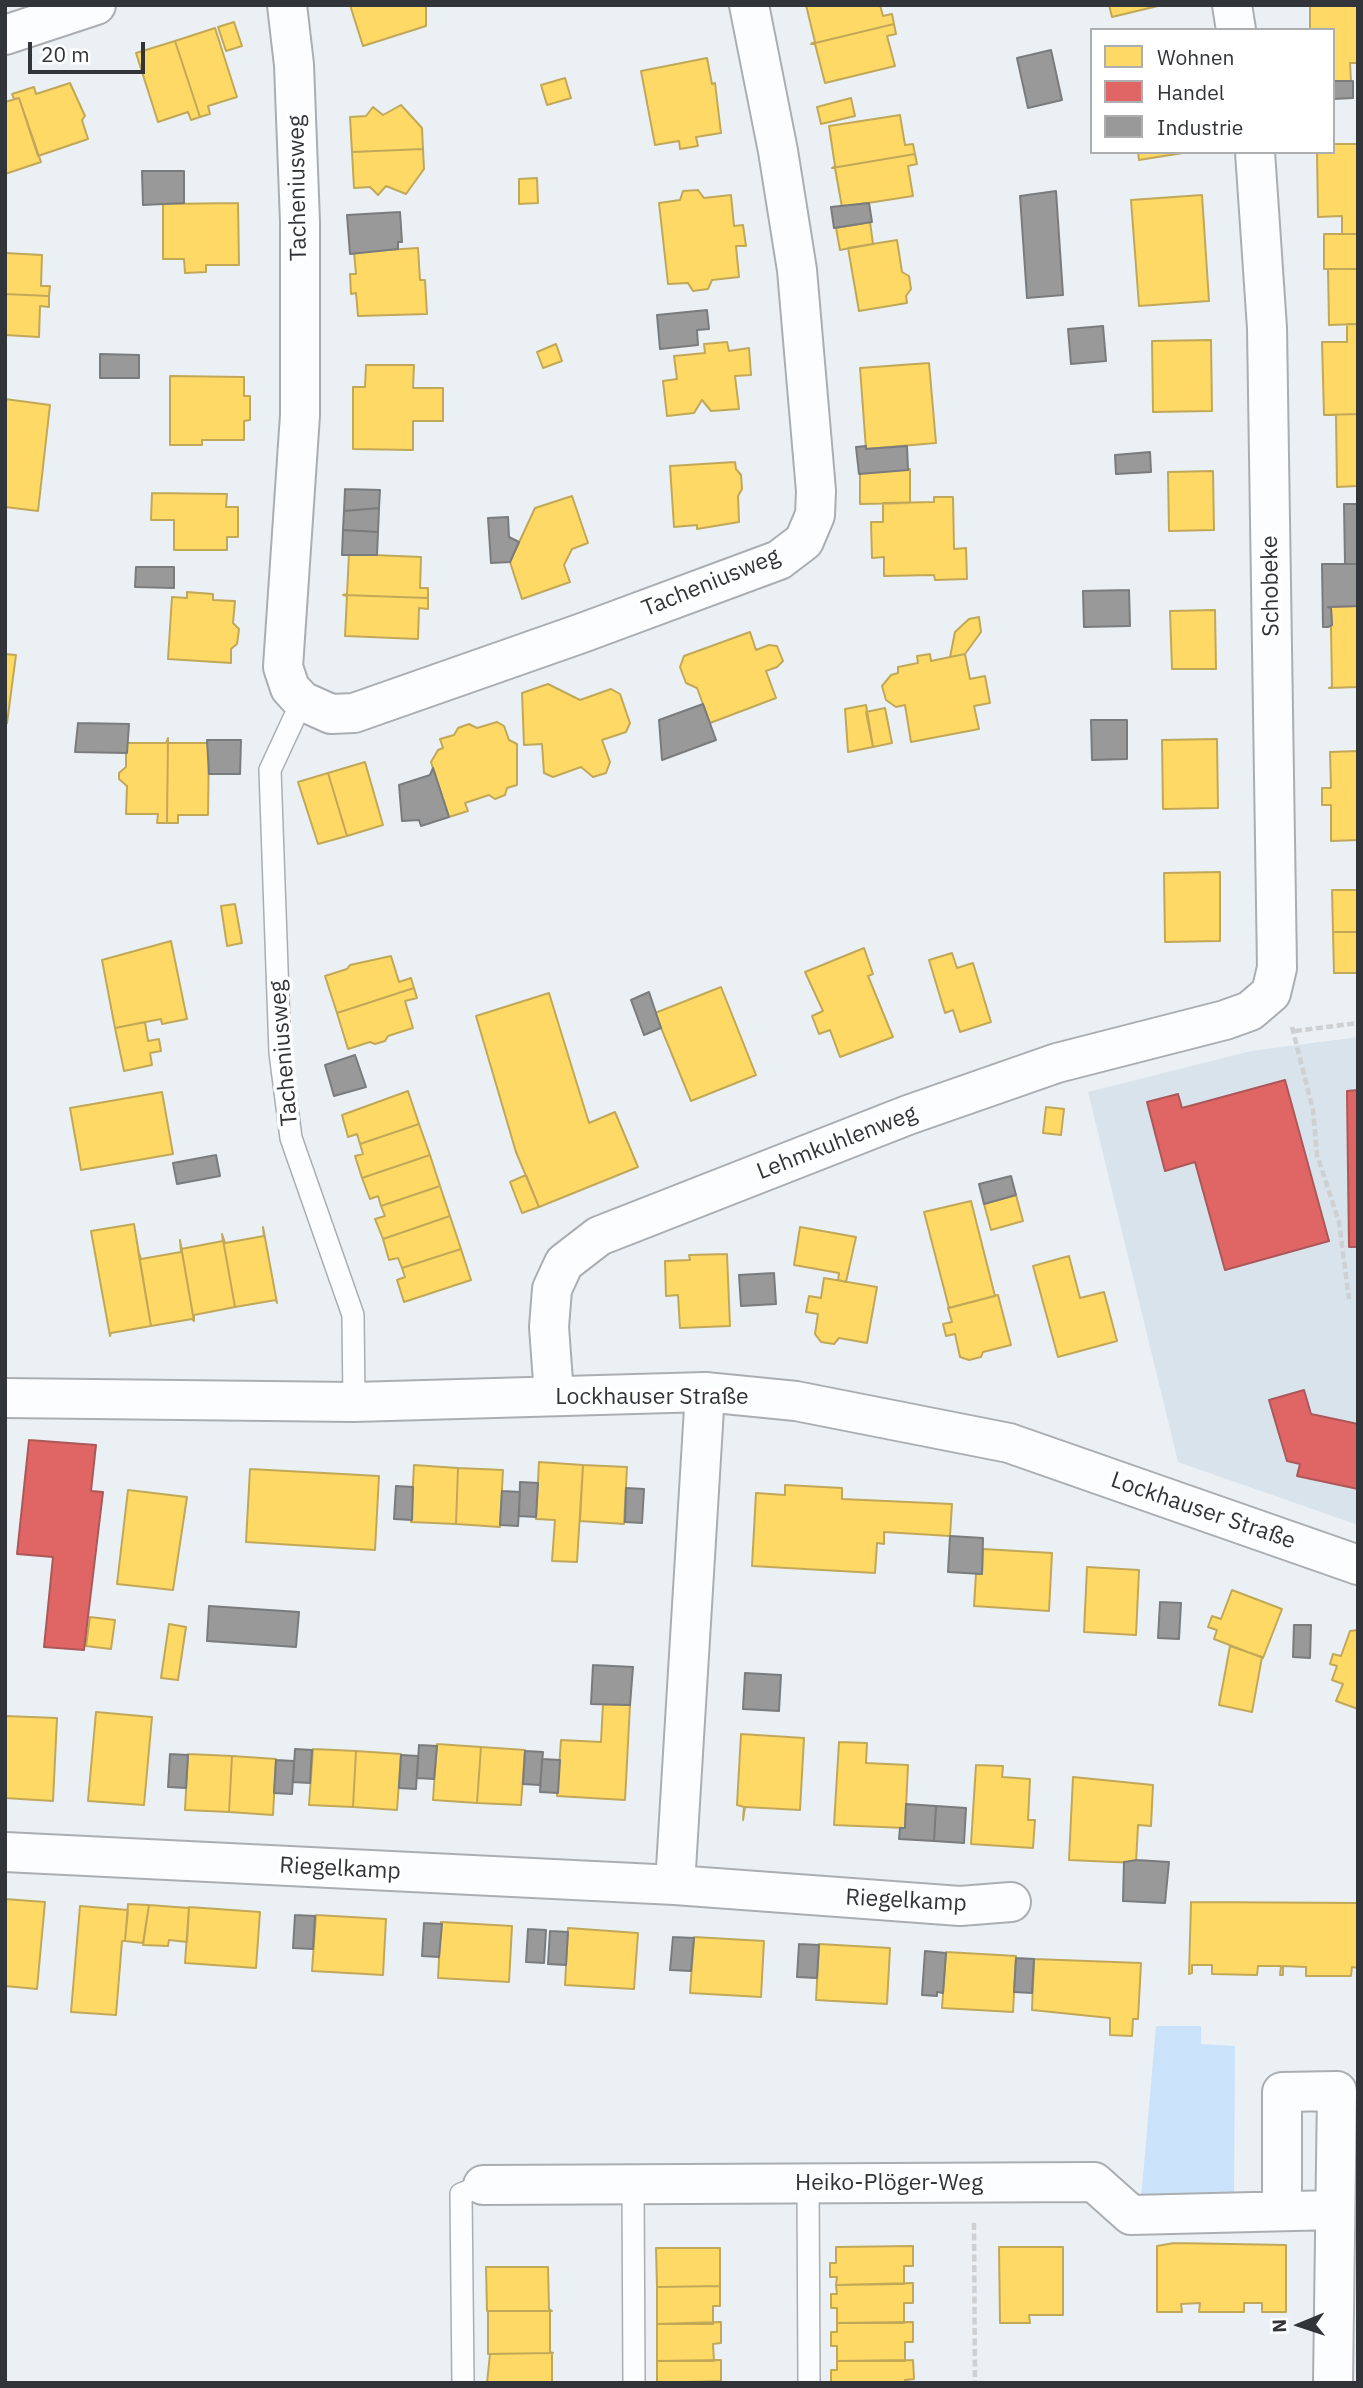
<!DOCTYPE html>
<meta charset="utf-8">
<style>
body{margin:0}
#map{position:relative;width:1363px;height:2388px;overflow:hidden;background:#ebf0f5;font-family:"IBM Plex Sans",sans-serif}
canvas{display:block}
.frame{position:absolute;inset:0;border:7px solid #313438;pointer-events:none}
.legend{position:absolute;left:1090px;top:28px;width:245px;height:126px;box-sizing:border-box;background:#fff;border:2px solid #adaeaf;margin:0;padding:9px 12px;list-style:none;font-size:21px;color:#313438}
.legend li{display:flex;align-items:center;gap:14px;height:35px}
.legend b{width:35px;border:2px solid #adaeaf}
.north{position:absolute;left:1265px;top:2290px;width:70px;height:70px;-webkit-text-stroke:5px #fff;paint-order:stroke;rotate:268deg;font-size:19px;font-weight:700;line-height:28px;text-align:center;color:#313438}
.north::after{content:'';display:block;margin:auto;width:24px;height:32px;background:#313438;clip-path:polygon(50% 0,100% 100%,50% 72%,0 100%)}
.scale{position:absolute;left:28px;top:42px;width:117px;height:32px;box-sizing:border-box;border:4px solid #313438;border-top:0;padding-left:9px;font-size:21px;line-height:24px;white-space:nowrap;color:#313438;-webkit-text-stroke:5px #fff;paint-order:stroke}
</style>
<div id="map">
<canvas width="1363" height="2388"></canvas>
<div class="frame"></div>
<ul class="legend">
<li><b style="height:19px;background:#ffd966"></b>Wohnen</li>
<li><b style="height:19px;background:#e06666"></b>Handel</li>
<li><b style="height:19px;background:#999"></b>Industrie</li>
</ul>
<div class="north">N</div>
<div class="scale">20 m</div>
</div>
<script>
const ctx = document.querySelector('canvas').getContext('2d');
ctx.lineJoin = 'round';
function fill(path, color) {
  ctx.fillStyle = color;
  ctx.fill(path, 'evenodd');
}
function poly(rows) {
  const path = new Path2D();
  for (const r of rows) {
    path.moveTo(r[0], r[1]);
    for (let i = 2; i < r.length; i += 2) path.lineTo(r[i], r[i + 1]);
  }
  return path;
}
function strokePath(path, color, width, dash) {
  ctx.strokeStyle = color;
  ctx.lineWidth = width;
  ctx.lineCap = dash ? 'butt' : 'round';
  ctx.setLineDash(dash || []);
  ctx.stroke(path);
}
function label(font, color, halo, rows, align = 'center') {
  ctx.font = font + ' "IBM Plex Sans",sans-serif';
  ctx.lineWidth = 7;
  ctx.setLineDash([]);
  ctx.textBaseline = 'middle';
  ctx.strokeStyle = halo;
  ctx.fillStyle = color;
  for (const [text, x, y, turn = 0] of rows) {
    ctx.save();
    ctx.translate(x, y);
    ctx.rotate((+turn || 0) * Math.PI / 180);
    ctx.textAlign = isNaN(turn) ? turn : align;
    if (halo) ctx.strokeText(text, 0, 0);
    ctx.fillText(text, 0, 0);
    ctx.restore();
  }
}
fill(poly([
 [1358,1037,1358,1525,1178,1462,1088,1092,1251,1051]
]), '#d9e3ec');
fill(poly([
 [1156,2026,1201,2026,1201,2044,1235,2046,1234,2200,1141,2200]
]), '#cae2fa');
const homes = poly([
 [350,5,426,5,426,26,363,46,350,5],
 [806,5,880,5,883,16,892,14,894,24,811,44,815,42,806,5],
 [1109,5,1162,5,1112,17,1109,5],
 [1310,5,1358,5,1358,63,1350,63,1351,81,1334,81,1333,30,1310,30,1310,5],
 [234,22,242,46,226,51,218,27,234,22],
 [894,24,896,34,887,36,895,66,825,83,815,44,811,44,894,24],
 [215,28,237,97,208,106,210,114,200,117,175,41,215,28],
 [175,41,200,117,191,120,188,112,158,122,136,53,175,41],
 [707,58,712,84,715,83,721,133,696,137,698,146,680,149,679,141,655,145,641,71,707,58],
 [565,78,571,98,547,105,541,85,565,78],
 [70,83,85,116,82,120,88,139,38,156,19,98,14,99,12,94,34,87,36,94,70,83],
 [19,98,41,162,5,174,5,102,19,98],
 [851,98,855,116,821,124,817,107,851,98],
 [401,105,422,128,423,149,352,152,350,117,366,116,373,107,383,115,401,105],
 [900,115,905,145,913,144,915,154,832,168,835,166,829,126,900,115],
 [1333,144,1358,144,1358,234,1342,234,1342,216,1318,217,1317,152,1333,152,1333,144],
 [423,149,424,169,406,194,386,186,378,195,370,187,354,188,352,152,423,149],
 [1138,152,1189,152,1139,160,1138,152],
 [915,154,917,164,908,166,913,196,842,207,835,168,832,168,915,154],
 [537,178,538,203,519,204,519,179,537,178],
 [698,190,704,198,731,195,734,226,743,225,746,246,736,246,739,277,712,280,708,289,693,291,688,283,668,284,659,203,680,200,683,191,698,190],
 [1202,195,1209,301,1139,306,1131,200,1202,195],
 [238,203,239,265,206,265,206,272,185,273,184,259,163,259,163,204,238,203],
 [870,222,873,244,840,250,836,228,870,222],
 [1324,234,1358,234,1358,269,1324,269,1324,234],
 [897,240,902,272,909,276,911,289,906,296,907,303,859,311,848,248,897,240],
 [418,248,420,280,425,280,427,314,358,316,356,293,351,294,350,274,356,274,354,252,418,248],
 [5,253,42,255,41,286,50,286,49,296,5,294,5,253],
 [1328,269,1358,269,1358,324,1329,325,1328,269],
 [5,294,49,296,49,307,40,306,39,337,5,335,5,294],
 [1347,324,1358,324,1358,414,1324,415,1322,342,1347,342,1347,324],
 [1211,340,1212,411,1153,412,1152,341,1211,340],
 [727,342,729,351,749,348,751,375,735,376,739,409,711,411,702,400,694,413,667,416,663,381,677,379,674,356,705,353,704,344,727,342],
 [556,344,562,361,543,368,537,352,556,344],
 [929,363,936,443,866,449,860,368,929,363],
 [366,365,414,365,413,388,443,388,443,421,413,421,413,450,353,449,353,387,365,387,366,365],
 [170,376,244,377,244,396,250,396,250,420,244,421,244,440,202,440,202,445,170,445,170,376],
 [5,399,50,405,38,511,5,507,5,399],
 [1358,414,1358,486,1337,487,1336,415,1324,415,1358,414],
 [735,462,736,469,741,475,742,489,738,496,739,522,697,529,697,525,674,527,670,466,735,462],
 [910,469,910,503,860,504,860,473,910,469],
 [1213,471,1214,530,1169,531,1168,472,1213,471],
 [152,493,227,494,226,507,238,507,238,537,227,537,227,550,174,550,174,520,151,520,152,493],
 [572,496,588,543,572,549,564,565,570,582,522,599,510,562,535,508,572,496],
 [934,497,953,497,954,549,966,548,967,579,935,580,934,575,884,576,884,557,872,558,871,522,883,522,883,503,934,502,934,497],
 [349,554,421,557,420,588,428,588,428,598,343,595,347,594,349,554],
 [187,592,213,594,213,600,235,601,233,623,239,629,237,644,231,649,231,663,168,659,172,597,187,598,187,592],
 [343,595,428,598,428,609,419,608,418,639,345,636,347,596,343,595],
 [1358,606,1358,687,1329,688,1332,687,1331,627,1328,625,1332,625,1331,608,1328,607,1358,606],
 [1215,610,1216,669,1172,669,1170,611,1215,610],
 [979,617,981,632,965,654,950,657,955,632,969,619,979,617],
 [750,632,756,650,769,645,777,646,783,661,777,667,766,671,776,698,710,723,697,688,686,683,680,667,684,656,750,632],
 [5,654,16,655,7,723,5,723,5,654],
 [930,654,931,661,965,654,970,679,985,676,990,703,974,706,979,729,911,742,905,705,896,707,886,700,882,686,891,675,898,673,898,667,918,663,917,656,930,654],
 [548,684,580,700,611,689,620,694,630,723,626,732,602,740,610,762,606,773,593,777,581,767,553,777,544,773,542,744,524,745,522,693,548,684],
 [866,705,873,747,848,752,845,709,866,705],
 [885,708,892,743,873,747,866,712,885,708],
 [497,722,504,726,509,740,517,744,517,785,507,788,505,795,495,799,489,795,465,803,468,811,449,817,431,762,438,750,443,748,440,739,454,735,458,728,469,724,477,728,497,722],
 [168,738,167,823,157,823,158,814,126,814,127,786,119,779,119,773,126,767,126,743,166,743,168,738],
 [168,738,168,743,209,743,208,815,178,815,178,823,167,823,168,738],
 [1217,739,1218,808,1163,809,1162,740,1217,739],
 [1358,751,1358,840,1331,841,1331,805,1322,805,1322,788,1331,788,1330,752,1358,751],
 [365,762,383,825,347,836,328,773,365,762],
 [328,773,347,836,318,844,298,782,328,773],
 [1220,872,1220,941,1165,942,1164,873,1220,872],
 [1332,890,1358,890,1358,932,1333,932,1332,890],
 [235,904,242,943,227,946,221,906,235,904],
 [1333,932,1358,932,1358,973,1334,973,1333,932],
 [171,941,187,1019,162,1024,161,1019,115,1028,102,960,171,941],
 [864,948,873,974,868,976,893,1037,840,1057,830,1030,819,1034,812,1016,823,1011,805,972,864,948],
 [952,953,957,968,973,963,991,1022,960,1032,953,1010,945,1013,929,960,952,953],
 [391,956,399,982,411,978,414,988,337,1013,325,976,347,969,350,965,391,956],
 [721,987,756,1075,691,1101,655,1013,721,987],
 [414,988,417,998,405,1001,413,1028,388,1036,385,1041,375,1044,370,1042,348,1049,337,1013,414,988],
 [549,993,589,1123,615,1112,638,1167,539,1207,516,1152,476,1016,549,993],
 [145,1022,148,1041,159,1039,161,1051,150,1053,152,1065,124,1071,115,1028,145,1022],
 [408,1091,419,1124,360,1144,357,1134,348,1137,342,1115,408,1091],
 [162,1092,173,1154,81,1170,70,1108,162,1092],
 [1046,1107,1064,1109,1061,1135,1043,1133,1046,1107],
 [419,1124,430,1155,362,1178,355,1156,363,1154,360,1144,419,1124],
 [430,1155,440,1186,381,1206,378,1196,370,1199,362,1178,430,1155],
 [526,1175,539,1207,522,1213,510,1182,526,1175],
 [440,1186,450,1216,383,1239,375,1219,385,1216,381,1206,440,1186],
 [1016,1195,1023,1221,991,1230,984,1204,1016,1195],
 [971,1201,995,1296,949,1308,924,1212,971,1201],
 [450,1216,461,1249,402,1268,398,1258,389,1260,383,1239,450,1216],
 [134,1224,151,1326,111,1333,110,1336,91,1231,134,1224],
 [800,1227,856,1237,846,1282,838,1280,839,1273,794,1265,800,1227],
 [263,1228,263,1227,277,1303,276,1300,235,1307,222,1234,225,1243,264,1236,263,1228],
 [222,1234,235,1307,194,1315,194,1321,180,1241,181,1249,223,1241,222,1234],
 [180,1240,194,1321,192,1319,151,1326,138,1250,141,1259,181,1252,180,1240],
 [461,1249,471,1280,404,1302,397,1280,405,1277,402,1268,461,1249],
 [727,1254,730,1326,680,1328,678,1295,666,1296,665,1261,690,1260,689,1255,727,1254],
 [1069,1256,1080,1298,1104,1292,1117,1341,1058,1357,1033,1266,1069,1256],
 [824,1278,877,1287,867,1343,839,1338,834,1344,821,1342,815,1334,818,1314,806,1312,809,1296,821,1298,824,1278],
 [998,1295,1011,1345,983,1352,981,1357,969,1360,960,1357,955,1334,946,1336,943,1324,952,1322,948,1308,998,1295],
 [539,1462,583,1465,577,1562,552,1561,555,1520,536,1519,539,1462],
 [414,1465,458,1468,456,1524,411,1522,414,1465],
 [583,1465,627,1467,624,1524,580,1521,583,1465],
 [458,1468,503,1470,500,1527,456,1524,458,1468],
 [250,1469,379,1476,375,1550,246,1542,250,1469],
 [785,1485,842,1488,842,1499,952,1504,950,1536,884,1532,884,1544,877,1543,875,1573,752,1566,756,1493,785,1495,785,1485],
 [128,1490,187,1497,173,1590,117,1584,128,1490],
 [983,1549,1052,1553,1049,1611,974,1606,976,1574,982,1574,983,1549],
 [1087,1567,1139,1570,1136,1635,1084,1632,1087,1567],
 [1232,1590,1282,1609,1263,1658,1214,1639,1217,1630,1208,1627,1212,1616,1221,1619,1232,1590],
 [90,1617,115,1620,111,1649,86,1646,90,1617],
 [169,1624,186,1627,178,1680,161,1678,169,1624],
 [1358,1630,1358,1709,1336,1701,1343,1684,1332,1680,1337,1666,1330,1664,1333,1654,1341,1656,1350,1631,1358,1630],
 [1230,1646,1262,1657,1252,1712,1219,1705,1230,1646],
 [603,1704,630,1705,625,1800,557,1796,561,1740,601,1742,603,1704],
 [96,1712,152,1717,144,1805,88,1801,96,1712],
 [5,1716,57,1718,53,1801,5,1798,5,1716],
 [741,1734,804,1738,800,1810,745,1807,743,1820,744,1807,737,1805,741,1734],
 [839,1742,867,1743,866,1763,908,1765,905,1828,834,1825,839,1742],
 [437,1744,481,1747,477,1803,433,1800,437,1744],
 [481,1747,525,1750,521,1805,477,1803,481,1747],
 [313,1749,356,1751,353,1807,309,1805,313,1749],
 [356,1751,401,1754,397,1810,353,1807,356,1751],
 [188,1754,232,1756,229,1812,185,1810,188,1754],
 [232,1756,276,1759,273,1815,229,1812,232,1756],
 [976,1765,1003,1766,1002,1777,1030,1779,1028,1820,1035,1820,1033,1848,971,1844,976,1765],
 [1073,1777,1153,1785,1151,1826,1138,1825,1136,1863,1069,1860,1073,1777],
 [5,1899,45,1902,37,1989,5,1986,5,1899],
 [1191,1902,1358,1903,1358,1968,1352,1967,1351,1976,1306,1976,1306,1967,1283,1966,1283,1975,1280,1975,1281,1966,1258,1966,1257,1975,1212,1974,1212,1965,1192,1965,1192,1973,1189,1974,1191,1902],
 [128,1904,149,1905,143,1943,125,1941,128,1904],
 [149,1905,189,1908,187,1942,169,1940,168,1946,143,1945,149,1905],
 [80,1906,128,1910,125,1941,122,1941,116,2015,71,2012,80,1906],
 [189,1907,260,1912,256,1968,185,1963,189,1907],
 [316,1915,386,1919,383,1975,312,1971,316,1915],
 [441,1922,512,1926,509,1982,438,1978,441,1922],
 [568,1928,638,1933,634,1989,565,1985,568,1928],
 [694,1937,764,1941,761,1997,690,1993,694,1937],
 [819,1944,890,1948,887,2004,816,2000,819,1944],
 [946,1952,1016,1956,1013,2012,942,2008,946,1952],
 [1034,1959,1141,1963,1138,2019,1133,2019,1132,2036,1110,2035,1110,2018,1032,2010,1034,1959],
 [1174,2243,1286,2245,1286,2312,1262,2312,1262,2303,1244,2303,1244,2312,1199,2312,1200,2303,1181,2304,1182,2312,1157,2312,1157,2246,1174,2243],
 [913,2246,913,2266,904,2266,904,2284,836,2285,837,2277,830,2277,830,2263,836,2263,836,2247,913,2246],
 [999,2247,1063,2247,1063,2315,1029,2315,1030,2323,1000,2323,999,2247],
 [656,2248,720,2248,720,2286,657,2287,656,2248],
 [486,2267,548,2267,549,2309,552,2311,487,2311,486,2267],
 [913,2283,913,2303,904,2303,904,2323,837,2323,837,2308,831,2308,831,2294,837,2294,836,2285,913,2283],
 [720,2286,720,2306,713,2306,713,2324,657,2324,657,2287,720,2286],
 [488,2311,550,2311,550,2352,553,2353,488,2354,488,2311],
 [721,2322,721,2343,713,2344,714,2361,657,2361,657,2324,721,2322],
 [913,2322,913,2342,905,2342,905,2361,837,2361,837,2346,831,2346,831,2332,837,2332,837,2323,913,2322],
 [552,2353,552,2383,487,2383,490,2354,552,2353],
 [721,2360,721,2381,657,2383,657,2361,721,2360],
 [913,2360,914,2379,905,2380,905,2383,831,2383,831,2370,837,2370,837,2361,913,2360]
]);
fill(homes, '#ffd966');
strokePath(homes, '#c1a858', 2);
const shops = poly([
 [1285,1080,1329,1241,1225,1270,1195,1162,1165,1171,1147,1102,1178,1094,1182,1108,1285,1080],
 [1358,1090,1358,1247,1349,1247,1347,1091,1358,1090],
 [1304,1390,1311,1414,1358,1424,1358,1489,1297,1476,1300,1464,1287,1461,1269,1400,1304,1390],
 [29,1440,96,1445,91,1491,103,1492,84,1650,44,1647,53,1557,17,1554,29,1440]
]);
fill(shops, '#e06666');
strokePath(shops, '#ac5758', 2);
const industry = poly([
 [1051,50,1062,100,1028,108,1017,58,1051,50],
 [1333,81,1353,81,1353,98,1333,99,1333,81],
 [142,171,184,171,184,203,143,205,142,171],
 [1056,191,1063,295,1027,298,1020,196,1056,191],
 [869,203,872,222,834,228,831,207,869,203],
 [400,212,402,242,398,242,398,249,350,254,347,215,400,212],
 [707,310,709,329,697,330,698,345,660,349,657,315,707,310],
 [1103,326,1106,361,1071,364,1068,329,1103,326],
 [100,354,139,355,139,378,100,378,100,354],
 [866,446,866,449,907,446,908,470,859,474,856,447,866,446],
 [1150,452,1151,472,1116,474,1115,455,1150,452],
 [345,489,380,490,379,508,344,511,345,489],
 [1344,504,1358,504,1358,564,1345,564,1344,504],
 [379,508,378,532,343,530,344,511,379,508],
 [508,517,509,537,519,542,510,562,491,563,488,518,508,517],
 [343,530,378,532,377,555,342,555,343,530],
 [1322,564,1358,564,1358,606,1328,607,1331,608,1332,625,1328,627,1323,627,1322,564],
 [136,567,174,567,174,588,135,587,136,567],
 [1129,590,1130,626,1084,627,1083,591,1129,590],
 [703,704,716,740,662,760,659,720,703,704],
 [1091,720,1127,720,1127,759,1092,760,1091,720],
 [78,723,129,724,127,753,75,752,78,723],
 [207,740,241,740,240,774,209,774,207,740],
 [433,768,449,817,421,826,419,820,402,821,399,785,430,775,433,768],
 [649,992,661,1028,644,1035,631,1000,649,992],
 [355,1055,366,1087,334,1096,325,1065,355,1055],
 [216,1155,220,1176,177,1184,173,1163,216,1155],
 [1011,1176,1016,1195,984,1204,979,1184,1011,1176],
 [774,1273,776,1304,741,1306,739,1275,774,1273],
 [520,1482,538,1483,536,1517,519,1516,520,1482],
 [396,1486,413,1487,412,1520,394,1519,396,1486],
 [626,1488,644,1489,642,1523,625,1522,626,1488],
 [502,1491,520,1492,518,1526,500,1525,502,1491],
 [950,1536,983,1538,982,1574,948,1572,950,1536],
 [1160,1602,1181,1603,1179,1639,1158,1638,1160,1602],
 [209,1606,299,1612,296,1647,207,1641,209,1606],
 [1294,1625,1311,1625,1310,1658,1293,1657,1294,1625],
 [593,1665,633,1667,630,1705,591,1704,593,1665],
 [745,1673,781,1675,779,1711,743,1709,745,1673],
 [419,1745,437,1746,434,1779,417,1778,419,1745],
 [295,1749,312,1750,310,1783,293,1782,295,1749],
 [525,1751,543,1752,540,1785,523,1784,525,1751],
 [170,1754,188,1755,186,1788,168,1787,170,1754],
 [401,1755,418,1756,416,1789,399,1788,401,1755],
 [542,1759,560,1760,558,1793,540,1792,542,1759],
 [276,1760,294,1761,292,1794,274,1793,276,1760],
 [906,1804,936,1806,934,1841,899,1839,900,1828,905,1828,906,1804],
 [936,1806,966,1808,964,1843,934,1841,936,1806],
 [1137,1860,1169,1862,1165,1903,1123,1901,1124,1862,1137,1860],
 [295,1915,315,1916,313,1949,293,1948,295,1915],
 [424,1923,442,1924,439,1957,422,1956,424,1923],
 [528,1929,546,1930,544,1963,526,1962,528,1929],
 [550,1931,568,1932,566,1965,548,1964,550,1931],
 [673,1937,694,1938,691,1971,670,1970,673,1937],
 [799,1944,819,1945,817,1978,797,1977,799,1944],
 [925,1951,946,1953,943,1993,937,1992,937,1996,922,1995,925,1951],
 [1016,1958,1034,1959,1032,1993,1014,1992,1016,1958]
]);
fill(industry, '#999');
strokePath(industry, '#7a7b7c', 2);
const lane = poly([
 [302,701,270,770,280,1053,291,1138,353,1315,354,1402],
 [808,2183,809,2383],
 [633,2184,634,2383],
 [463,2383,461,2194,483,2185]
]);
const street = poly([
 [287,5,294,65,300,222,300,415,283,667,290,688,302,701,331,714,354,713,582,633,779,560,804,541,815,515,816,491,797,270,778,151,749,5],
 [1232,5,1236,30],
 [5,35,96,5],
 [554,1395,549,1327,552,1289,564,1263,599,1236,908,1115,1057,1063,1225,1020,1250,1011,1271,993,1277,968,1267,328,1255,152],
 [5,1852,675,1885,960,1906,1011,1902],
 [675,1885,705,1392],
 [483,2185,1094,2182,1131,2215,1335,2210],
 [1282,2210,1282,2092,1337,2091,1333,2383]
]);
const secondary = poly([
 [5,1398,354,1402,705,1392,796,1401,1009,1443,1358,1565]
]);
strokePath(lane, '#aaaeb2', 24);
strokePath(street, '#aaaeb2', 42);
strokePath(secondary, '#aaaeb2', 42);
strokePath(poly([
 [1292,1027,1313,1110,1317,1155,1339,1222,1349,1299],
 [1295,1031,1358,1023],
 [974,2223,975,2383]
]), '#ced0d1', 4.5, [7, 3.5]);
strokePath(lane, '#fcfdfe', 21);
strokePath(street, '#fcfdfe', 38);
strokePath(secondary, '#fcfdfe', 38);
label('23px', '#313438', '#fff', [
 ["Tacheniusweg",298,188,-91],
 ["Tacheniusweg",711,583,-22],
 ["Schobeke",1271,586,-91],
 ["Tacheniusweg",284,1053,-95],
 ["Lehmkuhlenweg",837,1143,-21],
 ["Lockhauser Straße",652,1397],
 ["Lockhauser Straße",1203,1511,19],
 ["Riegelkamp",340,1869,3],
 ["Riegelkamp",906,1901,3],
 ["Heiko-Plöger-Weg",889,2183]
]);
</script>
